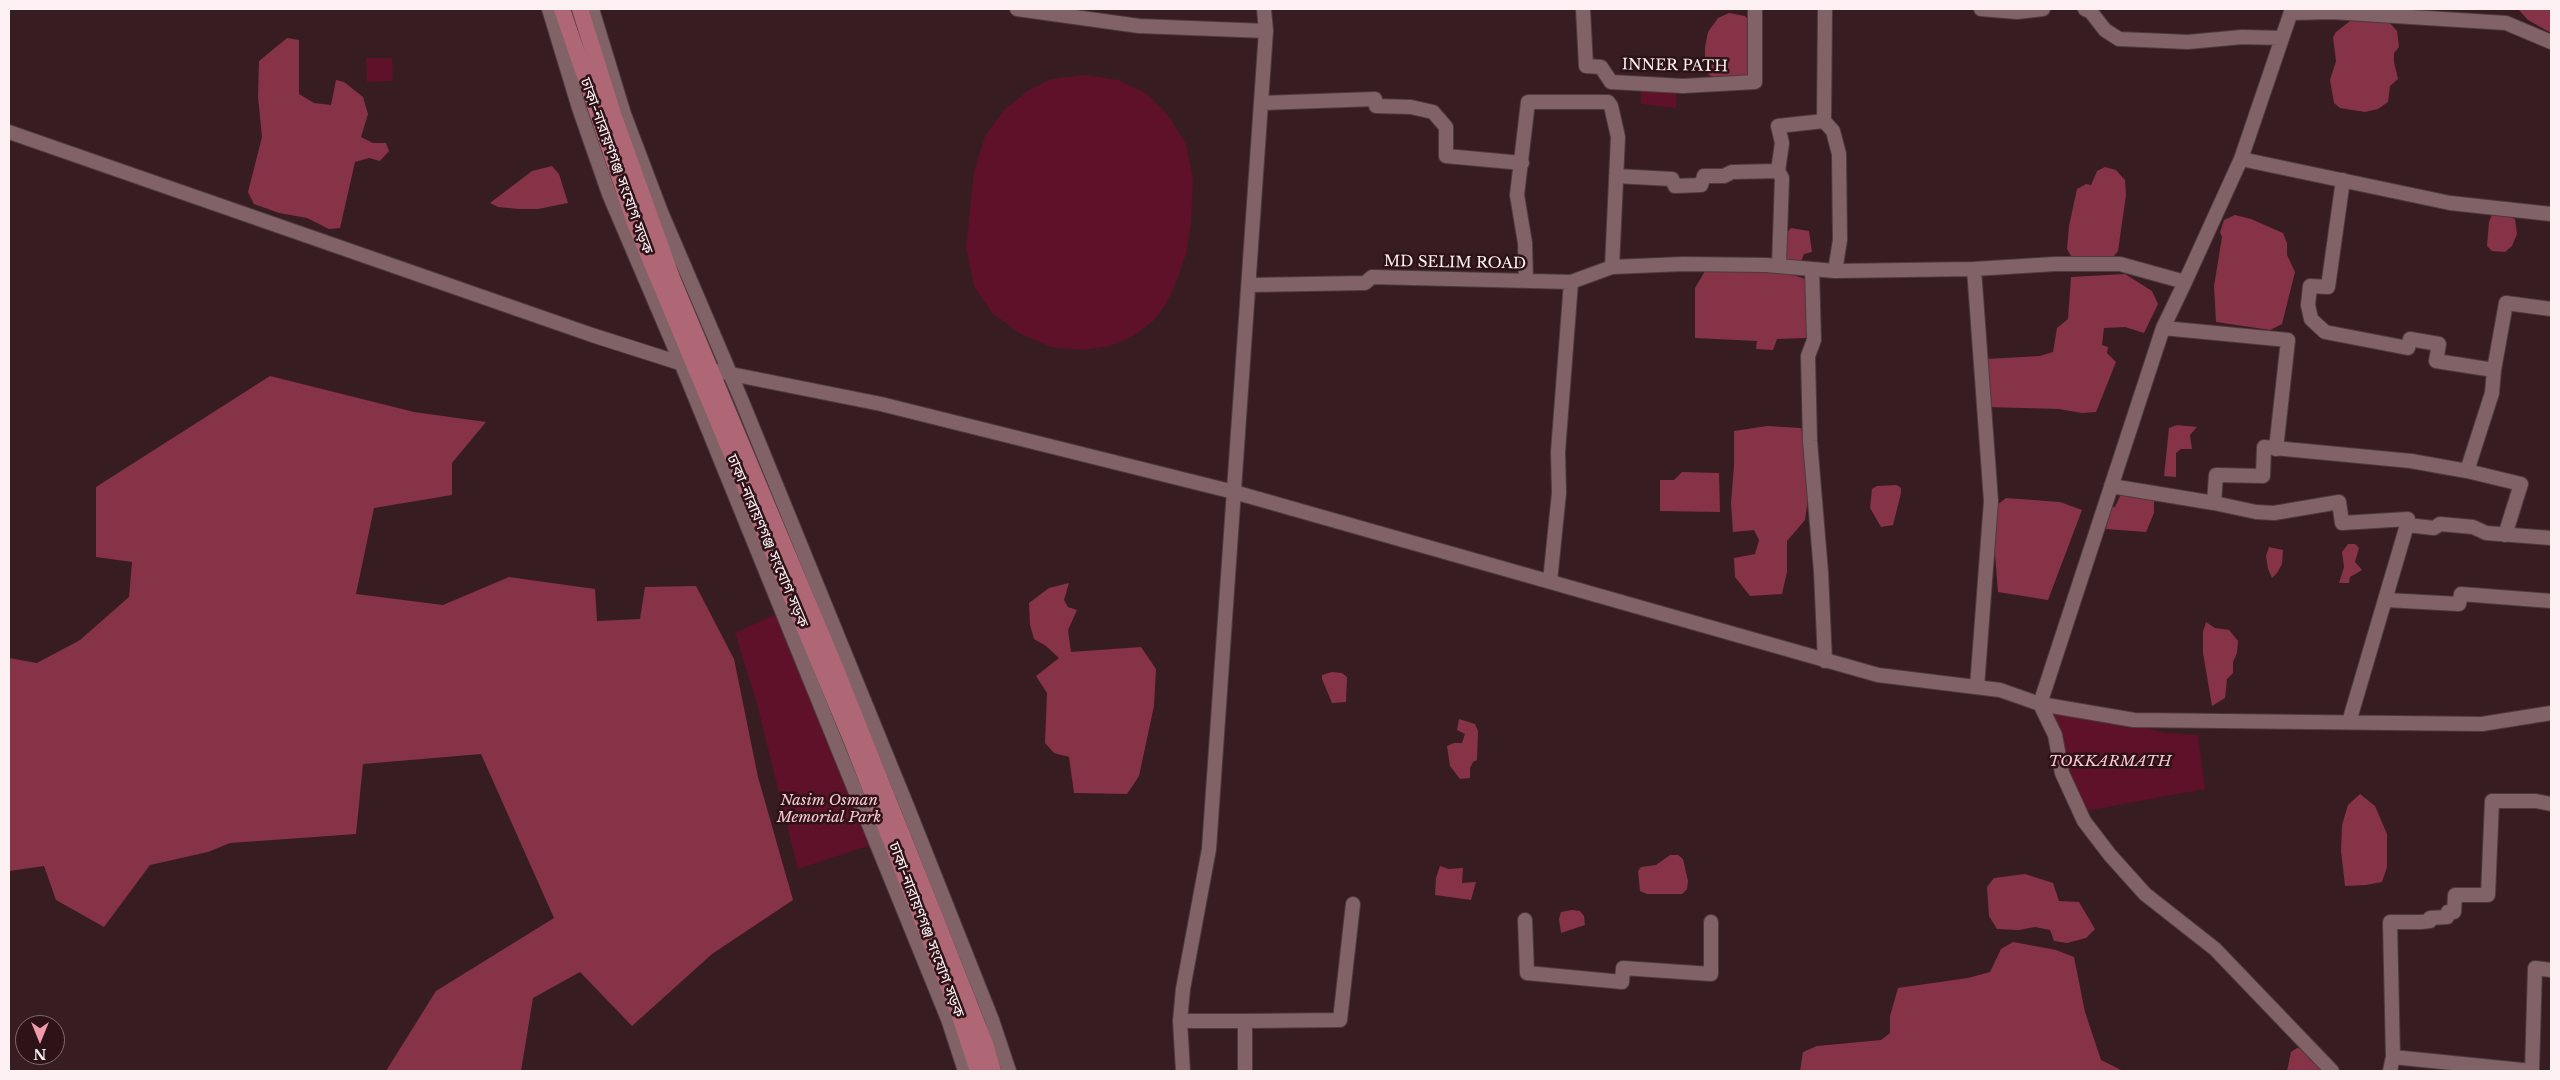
<!DOCTYPE html>
<meta charset="utf-8">
<style>
body{margin:0}
#map{position:relative;width:2560px;height:1080px;overflow:hidden;background:#371d22;font-family:"Libre Baskerville",serif}
canvas{display:block}
.frame{position:absolute;inset:0;border:10px solid #fdf1f3;pointer-events:none}
.north{position:absolute;left:15px;top:1015px;width:50px;height:50px;box-sizing:border-box;background:#2d1318;border:1px solid #806c70;border-radius:50%;rotate:180deg;font-size:14px;font-weight:700;line-height:20px;text-align:center;color:#fdf1f3}
.north::after{content:'';display:block;margin:auto;width:18px;height:22px;background:#f39aaa;clip-path:polygon(50% 0,100% 100%,50% 72%,0 100%)}
</style>
<div id="map">
<canvas width="2560" height="1080"></canvas>
<div class="frame"></div>
<div class="north">N</div>
</div>
<script>
const ctx = document.querySelector('canvas').getContext('2d');
ctx.lineJoin = 'round';
function fill(path, color) {
  ctx.fillStyle = color;
  ctx.fill(path, 'evenodd');
}
function poly(rows) {
  const path = new Path2D();
  for (const r of rows) {
    path.moveTo(r[0], r[1]);
    for (let i = 2; i < r.length; i += 2) path.lineTo(r[i], r[i + 1]);
  }
  return path;
}
function strokePath(path, color, width, dash) {
  ctx.strokeStyle = color;
  ctx.lineWidth = width;
  ctx.lineCap = dash ? 'butt' : 'round';
  ctx.setLineDash(dash || []);
  ctx.stroke(path);
}
function label(font, color, halo, rows, align = 'center') {
  ctx.font = font + ' "Libre Baskerville","Noto Sans Bengali",serif';
  ctx.lineWidth = 5;
  ctx.setLineDash([]);
  ctx.textBaseline = 'middle';
  ctx.strokeStyle = halo;
  ctx.fillStyle = color;
  for (const [text, x, y, turn = 0] of rows) {
    ctx.save();
    ctx.translate(x, y);
    ctx.rotate((+turn || 0) * Math.PI / 180);
    ctx.textAlign = isNaN(turn) ? turn : align;
    if (halo) ctx.strokeText(text, 0, 0);
    ctx.fillText(text, 0, 0);
    ctx.restore();
  }
}
fill(poly([
 [366,58,392,58,393,81,367,82],
 [1085,75,1118,80,1146,93,1167,114,1186,144,1193,180,1191,221,1186,254,1176,283,1166,304,1153,321,1133,336,1110,346,1084,350,1051,347,1021,334,992,313,974,286,966,248,974,172,985,136,1005,109,1029,90,1051,79],
 [1641,84,1676,85,1676,108,1641,104],
 [793,606,889,839,798,869,757,704,735,633],
 [2043,710,2094,713,2165,733,2198,735,2205,789,2080,812]
]), '#5e1129');
fill(poly([
 [2518,9,2551,9,2551,33,2528,20],
 [1729,13,1745,16,1751,22,1750,73,1746,77,1721,80,1709,75,1705,68,1705,47,1708,32,1718,18],
 [2387,20,2397,31,2399,47,2394,53,2394,62,2398,79,2390,86,2388,102,2378,109,2365,112,2340,108,2334,103,2330,80,2336,61,2333,37,2336,32,2350,21],
 [287,38,299,40,299,94,314,103,331,105,336,80,344,82,363,97,368,114,361,137,373,143,386,143,389,151,380,161,369,158,355,162,340,228,329,229,307,218,279,213,254,204,248,192,262,137,258,97,259,61],
 [552,166,559,174,568,203,538,209,519,209,498,207,490,203,532,171],
 [2105,167,2116,170,2125,180,2126,195,2118,251,2114,256,2100,258,2071,256,2067,249,2069,226,2077,189,2086,184,2091,185,2097,171],
 [2501,213,2515,219,2517,234,2512,246,2505,252,2492,251,2487,246,2489,222,2492,215],
 [2235,215,2251,219,2283,233,2287,243,2287,255,2295,272,2282,324,2270,330,2216,322,2214,286,2222,237,2220,232,2224,220],
 [1791,228,1809,231,1812,252,1804,254,1801,262,1783,262,1784,236],
 [1705,271,1780,271,1809,280,1809,323,1806,338,1777,339,1773,350,1756,349,1757,341,1695,338,1695,288],
 [2125,274,2152,291,2158,304,2144,333,2125,327,2104,328,2102,345,2108,347,2107,353,2116,362,2096,412,2082,413,2059,409,1987,407,1986,359,2040,356,2053,352,2057,328,2068,319,2071,277],
 [270,376,414,412,486,422,452,463,452,495,374,508,356,594,443,605,509,577,595,589,597,621,640,619,645,587,696,586,734,659,758,777,793,900,712,954,632,1026,580,972,533,998,521,1071,386,1071,436,991,554,918,481,754,363,764,356,834,230,843,208,852,150,865,104,927,56,900,44,866,9,871,9,658,37,663,80,640,129,597,132,562,96,557,96,487],
 [2177,425,2197,427,2190,435,2192,449,2181,449,2176,453,2176,477,2164,476,2169,428],
 [1767,426,1801,428,1808,452,1810,483,1805,520,1787,541,1787,572,1782,594,1750,596,1735,577,1734,558,1755,554,1759,540,1754,530,1733,532,1731,503,1734,466,1734,431],
 [1682,472,1719,473,1720,512,1660,511,1660,480,1674,480],
 [1897,485,1901,488,1901,493,1893,525,1881,527,1870,508,1872,489,1877,486],
 [2121,494,2154,500,2154,513,2146,532,2106,529,2109,507,2115,507],
 [2006,498,2060,502,2082,510,2048,600,1998,592,1994,542,1996,506],
 [2348,544,2355,544,2359,548,2355,562,2362,570,2350,577,2349,583,2339,583,2344,567,2342,552],
 [2269,547,2283,550,2282,564,2277,573,2272,578,2268,569,2266,556],
 [1069,583,1064,600,1068,607,1077,610,1068,630,1071,652,1141,647,1156,669,1154,706,1139,776,1127,794,1074,793,1069,757,1054,753,1045,743,1047,693,1036,676,1059,658,1046,646,1034,639,1030,625,1029,603,1049,588],
 [2206,622,2215,628,2229,630,2238,641,2237,653,2233,662,2233,673,2227,679,2225,698,2212,706,2203,653,2203,632],
 [1332,672,1342,673,1347,677,1346,702,1332,703,1322,679,1322,675],
 [1459,719,1475,724,1478,731,1477,760,1473,762,1470,768,1470,778,1460,779,1450,766,1447,746,1454,743,1462,743,1465,734,1457,730],
 [2360,794,2375,806,2387,834,2387,867,2382,882,2366,885,2345,886,2341,851,2342,825,2348,805],
 [1670,855,1678,855,1683,859,1688,881,1687,889,1682,894,1647,894,1640,891,1638,871,1641,867,1656,865],
 [1440,866,1449,869,1463,868,1462,883,1476,882,1471,900,1435,895,1436,878],
 [2025,874,2053,883,2059,901,2079,902,2095,929,2086,938,2067,943,2054,941,2050,930,2035,927,2019,930,1997,929,1989,916,1987,887,1994,878],
 [1572,910,1580,911,1584,916,1585,925,1561,933,1559,919,1561,912],
 [2013,942,2056,950,2074,957,2085,1012,2101,1060,2123,1071,1800,1071,1803,1052,1817,1046,1881,1040,1890,1033,1890,1016,1898,988,1968,978,1990,972,2001,949],
 [2297,1048,2302,1049,2324,1071,2287,1071,2291,1052]
]), '#863247');
const minor = poly([
 [549,9,579,108,609,194,682,365,948,1019,965,1071],
 [592,9,624,114,661,212,741,399,907,806,992,1020,1009,1071],
 [1017,9,1139,26,1266,31,1209,849,1183,989,1180,1021],
 [1264,9,1266,31],
 [1583,9,1586,66,1601,67,1611,82,1683,86,1755,82,1755,9],
 [1825,9,1824,121,1833,131,1839,154,1840,240,1835,271],
 [1981,9,2017,12,2043,9],
 [2085,9,2091,12,2105,30,2119,39,2188,42,2242,37,2282,38],
 [2291,13,2332,12,2506,23,2551,42],
 [1608,102,1611,106,1618,137,1612,267],
 [1262,103,1375,99,1376,106,1411,107,1433,112,1446,127,1446,156,1522,163],
 [9,132,592,335,686,365],
 [2241,159,2292,9],
 [1616,176,1672,179,1675,186,1701,185,1704,176,1724,176,1732,172,1778,171],
 [2343,180,2328,287,2310,286,2308,305,2311,319,2325,332,2408,348,2410,339,2439,344,2436,361,2494,370,2506,303,2551,309],
 [1779,266,1782,178,1778,171,1782,143,1778,126,1824,121],
 [1812,269,1814,340,1808,356,1810,441,1821,572,1825,661],
 [1974,269,1991,501,1977,687],
 [1526,281,1525,243,1517,195,1528,102,1608,102],
 [2185,282,2163,328,2040,704,2134,720,2482,724,2551,713],
 [1250,285,1365,283,1372,277,1571,282,1612,267,1683,264,1766,265,1835,271,1974,269,2055,264,2120,264,2185,282,2241,159,2450,203,2551,214],
 [2163,328,2288,340,2276,449],
 [711,370,881,404,1234,492,1878,675,2000,690,2040,704,2055,735,2062,773,2084,821,2110,855,2145,894,2215,949,2332,1071],
 [2494,370,2492,393,2467,471,2521,484,2505,535],
 [2111,486,2214,503,2256,512,2274,513,2339,502,2342,523,2408,519,2407,525],
 [2214,503,2216,475,2263,476,2264,447,2411,461,2467,471],
 [1550,581,1559,493,1558,452,1571,282],
 [2386,600,2459,604,2461,594,2551,601],
 [2349,722,2407,525,2434,528,2440,524,2473,527,2486,533,2551,538],
 [1525,920,1527,973,1622,982,1623,968,1711,974,1711,922],
 [2393,1057,2532,1071,2535,968,2551,970],
 [1183,1071,1180,1021,1245,1021],
 [1245,1071,1245,1021,1340,1020,1353,904],
 [2390,1071,2393,1057,2390,922,2421,922,2430,921,2430,918,2447,917,2448,912,2454,912,2455,895,2488,895,2492,801,2536,801,2551,804]
]);
const major = poly([
 [562,9,635,223,851,739,959,1013,978,1071],
 [580,9,614,117,672,278,835,667,933,912,985,1044,993,1071]
]);
strokePath(minor, '#4e3a3e', 16);
strokePath(major, '#4e3a3e', 19);
strokePath(minor, '#816267', 14);
strokePath(major, '#af6776', 16);
label('15px', '#fdf1f3', '#2d1318', [
 ["INNER PATH",1675,66,1],
 ["ঢাকা-নারায়ণগঞ্জ সংযোগ সড়ক",616,166,70],
 ["MD SELIM ROAD",1455,263,1],
 ["ঢাকা-নারায়ণগঞ্জ সংযোগ সড়ক",767,541,67],
 ["ঢাকা-নারায়ণগঞ্জ সংযোগ সড়ক",926,930,69]
]);
label('italic 15px', '#fcc9d1', '#2d1318', [
 ["TOKKARMATH",2110,762],
 ["Nasim Osman",829,801],
 ["Memorial Park",829,818]
]);
</script>
